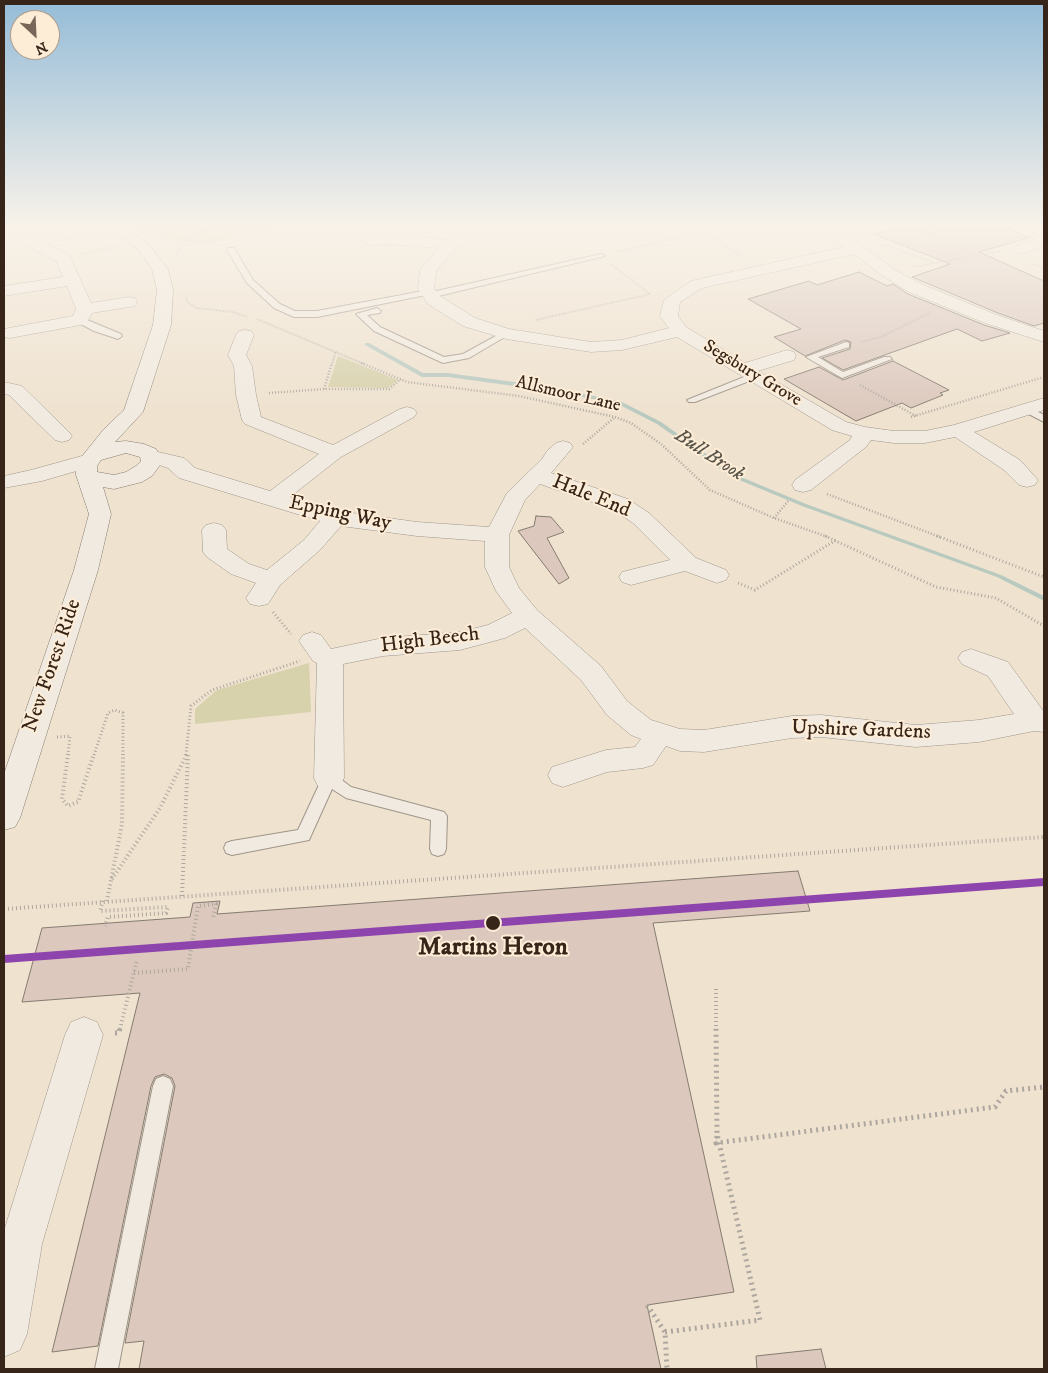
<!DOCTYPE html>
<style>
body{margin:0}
#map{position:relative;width:1048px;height:1373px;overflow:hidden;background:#efe2cf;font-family:"IM FELL DW Pica",serif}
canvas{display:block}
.frame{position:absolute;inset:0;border:5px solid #382519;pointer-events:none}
.north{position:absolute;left:10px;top:10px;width:50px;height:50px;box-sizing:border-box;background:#fdedd7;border:1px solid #ae9d8b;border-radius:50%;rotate:155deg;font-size:14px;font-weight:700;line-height:20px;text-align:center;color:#382519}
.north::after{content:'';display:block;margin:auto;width:18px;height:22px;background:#786759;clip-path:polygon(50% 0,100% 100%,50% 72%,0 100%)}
</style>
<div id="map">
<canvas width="1048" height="1373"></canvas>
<div class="frame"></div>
<div class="north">N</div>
</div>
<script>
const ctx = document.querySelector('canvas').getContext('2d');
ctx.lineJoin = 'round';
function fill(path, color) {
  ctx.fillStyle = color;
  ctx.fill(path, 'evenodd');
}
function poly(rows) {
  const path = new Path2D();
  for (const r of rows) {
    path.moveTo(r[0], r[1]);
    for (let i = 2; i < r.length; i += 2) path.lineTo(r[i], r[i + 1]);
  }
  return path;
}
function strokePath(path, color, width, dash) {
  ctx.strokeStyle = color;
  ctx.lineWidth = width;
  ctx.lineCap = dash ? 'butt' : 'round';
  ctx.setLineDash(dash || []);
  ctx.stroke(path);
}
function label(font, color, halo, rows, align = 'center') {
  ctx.font = font + ' "IM FELL DW Pica",serif';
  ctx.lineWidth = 4;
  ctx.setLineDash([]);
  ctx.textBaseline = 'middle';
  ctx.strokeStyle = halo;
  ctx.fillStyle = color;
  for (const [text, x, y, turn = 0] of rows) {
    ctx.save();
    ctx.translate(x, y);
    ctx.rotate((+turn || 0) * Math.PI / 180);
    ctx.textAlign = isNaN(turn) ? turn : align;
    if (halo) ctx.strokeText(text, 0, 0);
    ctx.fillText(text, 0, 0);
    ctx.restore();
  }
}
fill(poly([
 [126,225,301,225,203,244,151,237],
 [338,356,398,380,388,388,328,387],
 [309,663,311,712,195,724,195,709,217,690]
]), '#d7d1ac');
fill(poly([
 [365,343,369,343,423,373,448,373,536,385,620,401,661,422,736,475,806,504,1001,575,1044,596,1044,601,997,577,802,506,732,477,657,424,616,403,536,389,448,377,422,377,365,345,365,343]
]), '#b8c9c0');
const building = poly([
 [910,225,935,225,924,229,925,232,930,234,957,225,1002,225,1029,238,979,252,1044,281,1044,323,1034,326,998,313,912,277,950,264,874,234,910,225],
 [859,272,887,286,893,284,908,294,984,325,1010,333,982,341,957,329,843,370,822,358,850,349,851,342,845,340,805,356,774,337,801,329,748,299,809,281,817,285,859,272],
 [893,361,949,390,940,393,943,395,911,408,902,403,856,421,784,379,819,367,843,380,893,361],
 [536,516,551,517,564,532,547,538,569,578,559,584,518,531,534,526,536,516],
 [798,871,810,911,653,923,734,1292,647,1305,661,1369,139,1369,144,1341,125,1343,175,1086,172,1078,164,1074,155,1077,151,1086,98,1346,52,1352,140,993,22,1002,42,928,190,917,193,903,220,901,217,914,798,871],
 [821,1349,826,1369,757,1369,756,1356,821,1349]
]);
fill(building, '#dcc8bd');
strokePath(building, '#857b70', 1);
const lane = poly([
 [941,225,955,225,930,232,926,230,941,225],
 [1004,225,1015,225,1044,238,1044,243,1004,225],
 [228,248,234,248,253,280,280,304,295,311,317,311,428,290,432,292,601,254,605,256,430,298,426,295,317,317,294,317,274,308,247,283,227,250,228,248],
 [377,308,381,311,380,313,367,315,380,327,444,357,463,354,503,332,509,332,510,334,469,358,443,363,374,331,356,314,377,308],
 [80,317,121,334,122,336,118,339,94,331,77,322,76,320,80,317],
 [846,342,849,343,849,347,818,357,843,372,884,357,890,357,892,359,842,378,806,357,846,342],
 [754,373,759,376,757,378,695,402,689,402,687,400,754,373],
 [1027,406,1044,415,1044,422,1023,411,1022,409,1027,406],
 [329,772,334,774,351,787,444,812,447,816,446,849,444,854,438,856,432,854,430,849,431,820,346,798,332,789,309,840,232,855,226,853,224,848,226,843,232,841,298,830,324,774,329,772],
 [163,1076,170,1079,173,1086,118,1369,95,1369,153,1086,156,1079,163,1076]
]);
const street = poly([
 [78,225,89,225,91,228,89,231,46,244,69,255,91,303,129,297,135,298,137,302,135,306,129,307,92,313,86,324,10,338,4,337,4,329,73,316,76,309,67,286,4,296,4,286,63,277,56,261,27,246,19,240,22,237,27,235,34,238,78,225],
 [467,225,484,225,456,248,436,271,434,289,440,296,475,318,509,329,591,342,622,340,669,328,660,316,664,300,691,281,844,247,817,225,834,225,895,270,921,284,997,315,1044,331,1044,342,985,323,909,292,883,276,854,254,702,288,680,302,678,316,686,327,745,363,787,350,794,352,796,356,794,360,758,371,846,422,865,427,894,431,925,431,954,425,1044,398,1044,410,974,432,1020,460,1038,480,1035,485,1027,487,1019,485,1004,470,955,437,925,443,894,443,871,440,866,447,811,490,803,492,795,490,792,485,795,480,850,440,852,436,832,430,677,337,622,350,591,352,506,339,463,326,428,304,418,289,420,270,439,248,391,244,369,245,364,243,361,240,364,237,369,235,391,234,448,240,467,225],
 [1044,236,1044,246,1021,254,1016,252,1013,249,1016,246,1044,236],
 [245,330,251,331,254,335,246,355,252,366,256,395,261,417,333,445,400,409,407,407,414,409,417,413,414,417,341,457,290,497,338,511,417,522,489,527,507,493,542,459,547,451,556,443,563,441,570,443,573,447,551,473,628,499,649,513,696,558,726,570,729,575,726,580,717,583,685,571,631,585,622,582,619,577,622,572,670,560,633,523,612,509,540,484,525,500,509,535,509,567,519,588,537,610,601,666,627,701,651,720,680,729,704,730,792,716,821,715,916,725,979,720,1014,714,988,676,962,664,958,658,962,652,971,649,1008,662,1044,712,1044,732,1034,731,979,742,916,747,821,737,792,738,704,752,680,751,666,746,653,765,643,768,607,772,563,787,552,783,548,775,552,767,606,750,635,747,641,739,631,735,607,715,581,680,525,628,505,638,460,650,383,656,343,664,344,778,340,786,329,790,318,786,314,778,317,663,313,661,299,641,303,635,312,632,321,635,331,649,383,638,460,632,488,625,512,613,496,591,485,567,485,541,417,536,341,526,320,550,280,585,268,604,259,606,250,604,246,598,256,583,231,574,207,557,203,552,202,530,206,525,214,523,222,525,226,530,227,549,249,564,267,570,304,540,320,521,179,478,168,468,144,460,140,456,144,452,151,450,158,452,184,458,195,468,270,491,319,454,245,424,242,420,236,395,234,366,228,355,236,335,239,331,245,330],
 [4,382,22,386,69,432,72,436,69,440,62,442,55,440,9,395,4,394,4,382],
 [89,454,97,455,100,460,97,465,42,481,4,488,4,476,31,470,89,454],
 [84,1017,97,1022,103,1035,42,1244,27,1334,20,1350,4,1357,4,1231,65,1035,71,1022,84,1017]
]);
const secondary = poly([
 [105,225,122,225,147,242,168,269,173,290,171,325,143,412,115,442,126,441,144,444,156,449,163,461,152,476,142,482,114,489,103,487,111,514,98,570,20,818,15,827,4,830,4,774,74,570,89,514,76,475,75,465,104,429,124,410,153,325,157,290,152,269,137,248,105,225],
 [126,453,140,457,141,461,136,466,126,472,114,475,97,472,97,466,101,460,126,453]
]);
strokePath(lane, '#9f9589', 2);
strokePath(street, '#9f9589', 1);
strokePath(secondary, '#857b70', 1);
strokePath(poly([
 [636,225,685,232,705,232,742,257],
 [902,225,915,230],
 [706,232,737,225],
 [944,242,976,254],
 [882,244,932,262],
 [616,252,700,233],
 [81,254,114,247],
 [175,258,182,242,217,225],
 [1033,264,1044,268],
 [914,267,1001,251],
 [186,297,187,302,197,308,233,312,248,317],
 [257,319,364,364],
 [536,320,650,294,611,264],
 [861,342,881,337,929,313],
 [332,364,336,351]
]), '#aea79f', 2, [0.5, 1]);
strokePath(poly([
 [361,363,407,382,519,396,615,417,631,423,661,444,710,490,774,518,828,537],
 [860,385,916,416],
 [324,389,332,363],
 [269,393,324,389,389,389,401,379],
 [911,417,1044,377],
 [583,444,615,417],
 [827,494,940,537],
 [774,518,789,500]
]), '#aea79f', 2.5, [1, 2]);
strokePath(poly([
 [825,536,936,587,996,598,1044,626],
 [937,536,1044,577],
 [738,583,755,590,836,540],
 [273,612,291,634],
 [57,737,70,736,68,755],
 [94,755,108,713,115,710,123,713,123,755],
 [186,755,191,706,212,690,300,661]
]), '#aea79f', 3, [1, 2.5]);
strokePath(poly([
 [68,754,62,799,68,806,78,802,94,754],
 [112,879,160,808,187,754],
 [182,896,188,755],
 [103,901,100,911,168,907,166,913,108,917,105,926],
 [107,901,122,824,123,754],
 [4,909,1044,837],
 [134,973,188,969,198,906,216,904,213,918],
 [716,989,716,1029],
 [120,1029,137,960]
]), '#aea79f', 4, [1, 3]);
strokePath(poly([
 [115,1033,119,1033,120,1028],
 [717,1136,716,1143,995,1107,1006,1091,1044,1087],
 [647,1305,665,1332,667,1369],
 [665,1332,760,1320,717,1134,716,1028]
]), '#aea79f', 5, [2, 4]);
fill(lane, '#f1eae0');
fill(street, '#f1eae0');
fill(secondary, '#f1eae0');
fill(poly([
 [1044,878,1044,886,4,963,4,955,1044,878]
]), '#8e44ad');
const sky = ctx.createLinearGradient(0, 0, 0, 417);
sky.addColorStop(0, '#95bcd8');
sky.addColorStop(0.54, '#f8f2e9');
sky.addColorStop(1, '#f8f2e900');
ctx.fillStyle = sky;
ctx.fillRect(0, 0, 1048, 417);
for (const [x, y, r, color] of [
 [493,923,8,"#382519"]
]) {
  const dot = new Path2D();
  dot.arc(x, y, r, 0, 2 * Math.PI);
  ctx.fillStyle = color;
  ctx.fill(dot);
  strokePath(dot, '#fdedd7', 2);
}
label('18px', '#382519', '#fdedd7', [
 ["Segsbury Grove",752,374,31],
 ["Allsmoor Lane",568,395,13]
]);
label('italic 19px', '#575349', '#fdedd7', [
 ["Bull Brook",709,456,33]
]);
label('21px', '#382519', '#fdedd7', [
 ["Hale End",591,497,22],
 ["Epping Way",340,514,12],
 ["High Beech",430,641,-7],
 ["New Forest Ride",53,666,-71],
 ["Upshire Gardens",861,731,2]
]);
label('bold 25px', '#382519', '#fdedd7', [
 ["Martins Heron",493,949]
]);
</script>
